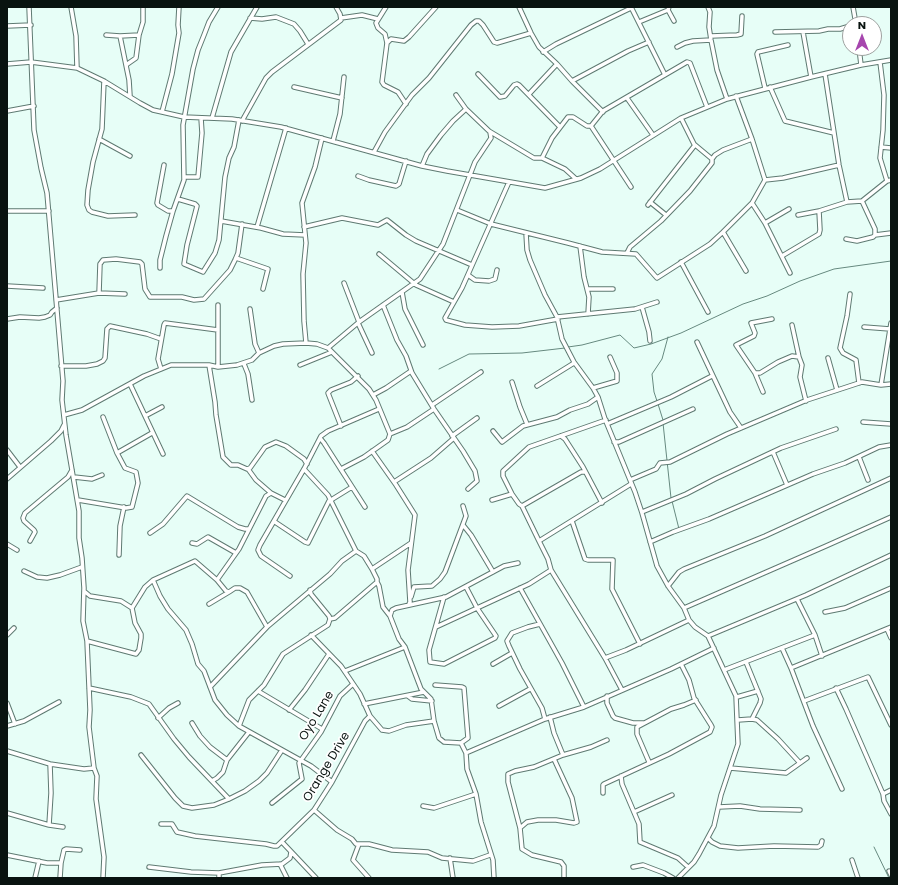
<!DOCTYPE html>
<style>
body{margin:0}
#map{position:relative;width:898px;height:885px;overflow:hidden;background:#e7fef7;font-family:Poppins,sans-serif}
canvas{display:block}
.frame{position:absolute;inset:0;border:8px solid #091310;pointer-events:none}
.north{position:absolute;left:842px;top:16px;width:40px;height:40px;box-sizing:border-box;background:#fff;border:1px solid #9da19f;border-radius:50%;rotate:0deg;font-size:11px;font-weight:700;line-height:16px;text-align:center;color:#091310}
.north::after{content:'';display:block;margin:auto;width:14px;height:18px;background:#a646ae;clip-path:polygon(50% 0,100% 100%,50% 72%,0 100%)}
</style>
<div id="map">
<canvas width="898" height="885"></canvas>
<div class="frame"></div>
<div class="north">N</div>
</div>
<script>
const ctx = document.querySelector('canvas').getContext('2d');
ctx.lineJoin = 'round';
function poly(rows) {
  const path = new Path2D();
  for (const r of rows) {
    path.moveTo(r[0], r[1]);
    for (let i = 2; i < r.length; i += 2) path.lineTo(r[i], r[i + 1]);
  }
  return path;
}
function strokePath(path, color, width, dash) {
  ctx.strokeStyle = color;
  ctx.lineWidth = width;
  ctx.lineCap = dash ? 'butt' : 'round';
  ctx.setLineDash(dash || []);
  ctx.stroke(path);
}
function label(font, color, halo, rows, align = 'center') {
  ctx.font = font + ' Poppins,sans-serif';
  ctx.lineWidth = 3.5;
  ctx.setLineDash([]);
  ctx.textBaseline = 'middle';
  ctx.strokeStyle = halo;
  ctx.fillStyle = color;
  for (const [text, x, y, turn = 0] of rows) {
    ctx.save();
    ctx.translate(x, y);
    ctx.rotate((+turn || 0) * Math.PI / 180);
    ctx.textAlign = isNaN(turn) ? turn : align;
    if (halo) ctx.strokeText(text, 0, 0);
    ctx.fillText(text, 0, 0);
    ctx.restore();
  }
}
strokePath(poly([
 [568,347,582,345,620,335,634,348,651,344,681,333,743,304,767,296,800,281,834,269,891,261],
 [439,369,469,354,522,353,565,348],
 [657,401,654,392,652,374,662,359,668,337],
 [658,404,663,420],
 [663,423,671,498],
 [672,501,679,529],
 [874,847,889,878]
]), '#66897f', 1);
const minor = poly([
 [29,7,34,130,41,168,47,193,63,381,62,400,66,435,79,511,79,538,82,558,84,588,83,621,87,641,136,654,139,650,141,638,141,634,135,623,132,608,145,587,153,580,195,561,217,580,226,591,229,592,235,588,240,588,247,592,267,627],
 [71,7,76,36,77,68],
 [386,7,376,23,378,28,385,34,387,43,382,82,384,85,398,92,406,104],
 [519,7,531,33,539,47,557,64,572,81,603,112],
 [631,7,665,75],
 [669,7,668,10,674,21],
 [708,7,710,12,709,27,711,40,717,70,727,99],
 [853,7,856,24],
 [250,18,262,19,276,17,294,24,300,31,308,44],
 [341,18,362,15,378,19],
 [639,22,668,10],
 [7,26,31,25],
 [775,32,819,31,828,29,840,29,850,26],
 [803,32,811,77],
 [106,35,120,36,139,35],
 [120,36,129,80,130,96],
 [711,36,737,35,741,34,742,16],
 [387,43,391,39,404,41,409,37,436,7],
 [677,47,685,43,693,41,711,40],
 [859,48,861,65],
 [543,52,556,44,631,8],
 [880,62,884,95,883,130,880,158,887,181,891,180],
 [7,64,31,62,77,68,104,81,140,103,153,110,162,112,184,117,232,119,281,127,422,166,447,171,545,188,581,178,600,169,681,118,727,99,811,77,861,65,891,60],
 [126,65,136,58,139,35,143,22,143,7],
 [478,74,500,97,505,96,514,85,517,84,519,85,560,127],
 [825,74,839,165,847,202],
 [104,81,102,129,93,162,88,190,87,205,89,210,92,212,108,216,135,215],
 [572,81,628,51,649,42],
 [294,87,342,98],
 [770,87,785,121,834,133],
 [765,88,757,54,758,52,788,45],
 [529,94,557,64],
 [456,95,466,109,489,131,534,158,542,158,565,169,576,179],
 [627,98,653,135],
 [7,111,34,106],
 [162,112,172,74,179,33,178,25,179,7],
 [212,118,231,52,257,7],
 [681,118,694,144,712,159],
 [242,121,266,78,272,72,341,20,340,14,336,7],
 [591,126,603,111,687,62,690,63,707,107],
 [99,139,130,156],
 [752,139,765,180],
 [333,141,340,114,344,77],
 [881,147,891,148],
 [374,152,385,132,412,95,429,78,471,25,476,21,479,21,483,25,494,42,497,43,531,33],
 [542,158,552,138,568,117,573,117,587,126,591,126,631,187],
 [164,165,157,203,158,205,168,211,173,211],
 [422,166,427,154,441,135,453,121,466,109],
 [358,176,369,180,396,186,399,184,406,161],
 [184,177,198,177,202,133,201,118],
 [509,182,462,288,445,318,446,320,465,325,492,327,519,326,558,319],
 [178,199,195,204,197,206,187,245,184,264,203,272,215,253,219,240,225,177,229,158,234,147,239,120],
 [650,202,666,215],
 [752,203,765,223,790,273],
 [648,205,695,145],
 [457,210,491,224,568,243,602,252,636,254,657,278,710,244,723,232,752,203,765,180,783,178,839,165],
 [7,211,49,211],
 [798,215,819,211],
 [221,221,261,228,283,234,305,235],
 [765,223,789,209],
 [257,227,286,128],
 [304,227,342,218,378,225,387,220,406,235,416,241,472,265],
 [723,232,746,271],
 [526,233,527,250,530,260,545,295,557,317,562,339,574,362,593,388,598,397,605,419,635,492,642,513,657,566,668,586,684,608,689,620,695,627,708,636,736,696,738,744,721,795,714,826,699,854,694,862,678,878],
 [875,235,891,233],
 [846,239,857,241,873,237,875,235,875,229,862,201],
 [580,246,584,277,589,297,588,314],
 [627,253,630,247,661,221,690,191,712,163,712,159,715,155,723,150,752,139,736,96],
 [379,254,416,285,454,302],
 [782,256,819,234,820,230,819,211,847,202,862,201,887,181],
 [236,258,268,269,263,289],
 [681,262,708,312],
 [160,268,160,260,166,236,173,211,184,180,183,125,193,69,198,50,204,35,209,22,218,7],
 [468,275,475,280,489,281,495,279,497,270],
 [344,283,359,322],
 [7,286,43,288],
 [587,289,613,289],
 [402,292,405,309,423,345],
 [99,293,100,264,103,260,116,259,140,262,142,264,145,289,150,297,182,297,194,300,204,299,230,270,235,260,238,253,242,224],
 [850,294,847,316,840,348,843,353,856,360,859,383],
 [56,300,99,293,125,294],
 [383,305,397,340,406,356,412,373,434,409,463,451,475,471,477,481,468,489],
 [642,307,649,332,650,341],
 [250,309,255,344,259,353],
 [557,317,635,309,657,302],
 [7,319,20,317,39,318,45,317,50,315,52,312,57,308],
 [358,323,372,353],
 [792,325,799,357,802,365,800,377,806,401],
 [864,327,890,329],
 [697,342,730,412,741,428],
 [306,343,304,321,303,274,306,243,302,203,315,167,322,138],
 [328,348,359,322,420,279,443,244,475,162,491,138,490,132],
 [828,358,837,390],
 [244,364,248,374,252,400],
 [209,365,215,402,216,415,223,457,231,465,238,465,247,469,250,468,265,447,276,442,286,446,304,459,307,464],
 [300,365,332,352],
 [61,366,86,366,97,364,103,361,105,358,107,329,110,326,147,334,161,339],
 [218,367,218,305],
 [161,369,158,359,164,325,165,323,218,330],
 [755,373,760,373,778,362,792,356,799,357],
 [512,382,520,407,527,424],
 [130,384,163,454],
 [881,385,891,323],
 [537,386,574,363],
 [593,388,617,381,617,373,610,357],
 [763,392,755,373,736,345,754,336,755,333,751,323,772,319],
 [373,395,386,388,411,371],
 [432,405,481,372],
 [64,415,82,410,144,376,171,365,209,365,218,367,237,365,252,360,259,353,274,346,283,344,306,343,317,344,328,348,369,389,376,400,390,434,388,440,364,457,341,469],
 [145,416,162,407],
 [103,417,117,453],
 [863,422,891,424],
 [607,424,671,397,712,376],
 [341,426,328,393,331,390,351,382,358,376],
 [493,431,502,442,523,426,557,417,570,410,588,404,598,397],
 [390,434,407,427,434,409],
 [452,436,477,418],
 [561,436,565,439,583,467,602,503],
 [320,438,324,443,365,507],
 [614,442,619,442,693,409],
 [7,450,20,467],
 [372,451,396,485,415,515,408,570,410,602,409,604],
 [773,452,787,485],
 [859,457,868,480],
 [248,469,256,480,271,493],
 [304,469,328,495,356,551,364,556,372,569,411,543],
 [74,477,92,479,102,475],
 [7,479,51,441,61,431,64,425],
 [630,480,656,469,660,463,670,462,727,434,807,400,862,382,881,385,891,384],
 [394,482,431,458,454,438],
 [78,500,126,508,132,507,138,483,136,472,125,468,117,453,152,433],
 [331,500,352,487],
 [492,500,512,494],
 [522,506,581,472,585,472],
 [642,512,686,494,715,479,781,448,836,429],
 [572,521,585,559,588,560,613,560,612,589,640,644],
 [275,522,305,542,308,543,330,499],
 [463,525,471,535,493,572],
 [150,533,163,524,187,496,238,527,245,529,249,529],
 [30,541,35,532,34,530,24,521,23,518,25,513,68,477,72,470],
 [539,541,522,506,519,504,512,494,503,476,503,471,529,447,606,420],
 [650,542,673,532,709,519,813,474,845,463,879,447,891,445],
 [192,543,197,544,208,537,236,553],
 [7,544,17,550],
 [119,555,120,526,124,507],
 [24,571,37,577,47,578,60,575,82,567],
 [290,576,261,556,258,550,260,545,304,469,321,436,328,431,379,409],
 [153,580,160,596,168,609,186,630,192,644,198,664,204,671,215,700,227,715,239,726,311,766,332,782],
 [217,580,239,549,266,496,271,493,285,500],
 [377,582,379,586,383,607,390,616],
 [668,586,679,572,684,569,765,536,891,478],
 [520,588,562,663,584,707],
 [84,591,90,596,121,601,132,608],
 [411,597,414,587,432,586,440,579,445,572,466,516,463,506],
 [444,597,429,650,430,662,444,664,495,638,496,636,477,608,466,587],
 [797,599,815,635,822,656],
 [209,604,229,592],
 [684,608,826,546,891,517],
 [825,612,845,608,891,588],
 [330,619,335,618,377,582,377,579,372,569],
 [540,624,528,627,512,633,507,641,509,646,520,669,542,708,545,719],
 [436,627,529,584,551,570],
 [887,629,891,638],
 [7,635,14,628],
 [311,635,341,666,360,694,370,716,382,730,389,731,406,725,434,721],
 [708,636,806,595,891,555],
 [87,641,90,710,89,727,94,768,97,776,96,799,104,857,103,878],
 [782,648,791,668,813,726,842,789],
 [605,658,626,650,689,620],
 [746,662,761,699,760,703,752,719],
 [493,664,512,653],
 [791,668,891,627],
 [724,670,815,635],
 [345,671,405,647],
 [435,685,462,687,464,688,468,738,461,743],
 [210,687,267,627,330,574,342,561,356,551],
 [89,688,131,697,149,704,174,739,189,757,229,799],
 [836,688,846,709,883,794,884,801,891,814],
 [622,690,605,658,551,570,548,559,539,541,631,484],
 [258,691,322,729],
 [408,696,412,699,432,701],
 [607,696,607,703,613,716,615,718,633,723,643,723],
 [737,697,758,691],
 [804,701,868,677,891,725],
 [7,703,15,724],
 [364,704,424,692],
 [499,706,530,689],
 [289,710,305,690,329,654],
 [550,717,554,733,563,755],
 [158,718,169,708,178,703],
 [738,720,752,719,757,720,778,739,800,763],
 [192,723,200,736,210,747,227,760],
 [7,726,24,721,59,702],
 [239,726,249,700,264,685,283,654,328,625,330,619,329,616,311,594,310,590],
 [7,751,50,764,84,769,94,768],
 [466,753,545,719,584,707,671,669,714,648],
 [141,755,175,798,183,806,192,808,214,805,229,799,245,791,259,781,267,773,282,750],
 [649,762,637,734,637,727,671,709,684,705,696,700],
 [730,768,786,773,807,758],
 [621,776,622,784,639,824,640,842,678,858,688,867],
 [212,781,217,778,223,772,227,760,249,732],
 [603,793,603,785,604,784,669,754,710,732,712,727,711,725,694,698,689,680,681,664],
 [883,794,891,790],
 [272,803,302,779,299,763,321,732,340,696,353,684],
 [423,806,434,808,476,794],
 [719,807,740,806,760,809,800,810],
 [314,810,337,830,352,839,356,844,369,844,392,850,428,852,442,858,473,861,490,855],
 [634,812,672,795],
 [7,813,49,825,63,827],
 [161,824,172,824,177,832,195,836,266,844,274,846,277,846,314,810,332,782,365,721,370,716],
 [49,825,51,793,50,764],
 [520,828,527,822,538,820,556,820,574,823,577,822,572,798,554,759],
 [708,838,712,842,720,846,738,848,774,846,818,847,821,845,822,841],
 [282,842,316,878],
 [359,844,353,860,369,878],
 [7,855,47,863,61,863],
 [450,858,453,878],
 [852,860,858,878],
 [280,864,287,878],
 [149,867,191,872,219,873],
 [633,867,643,865,664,873,673,878],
 [889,871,891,875],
 [35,878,39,861],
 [60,878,61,863,64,850,66,849,80,850],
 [219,878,219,873,262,865,282,864,290,858,291,852],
 [494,878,493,860,481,822,476,794,467,769,466,753,461,743,444,742,439,738,434,721,431,699,421,689,405,647,399,639,390,616,392,610,396,608,446,597,504,566,518,563],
 [564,878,564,866,561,862,532,855,522,849,520,828,508,782,508,774,515,771,534,767,563,755,591,747,607,740]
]);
strokePath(minor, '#5f7a72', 5.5);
strokePath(minor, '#fff', 3.5);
label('12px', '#091310', '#fff', [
 ["Oyo Lane",317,716,-59],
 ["Orange Drive",327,767,-59]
]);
</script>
